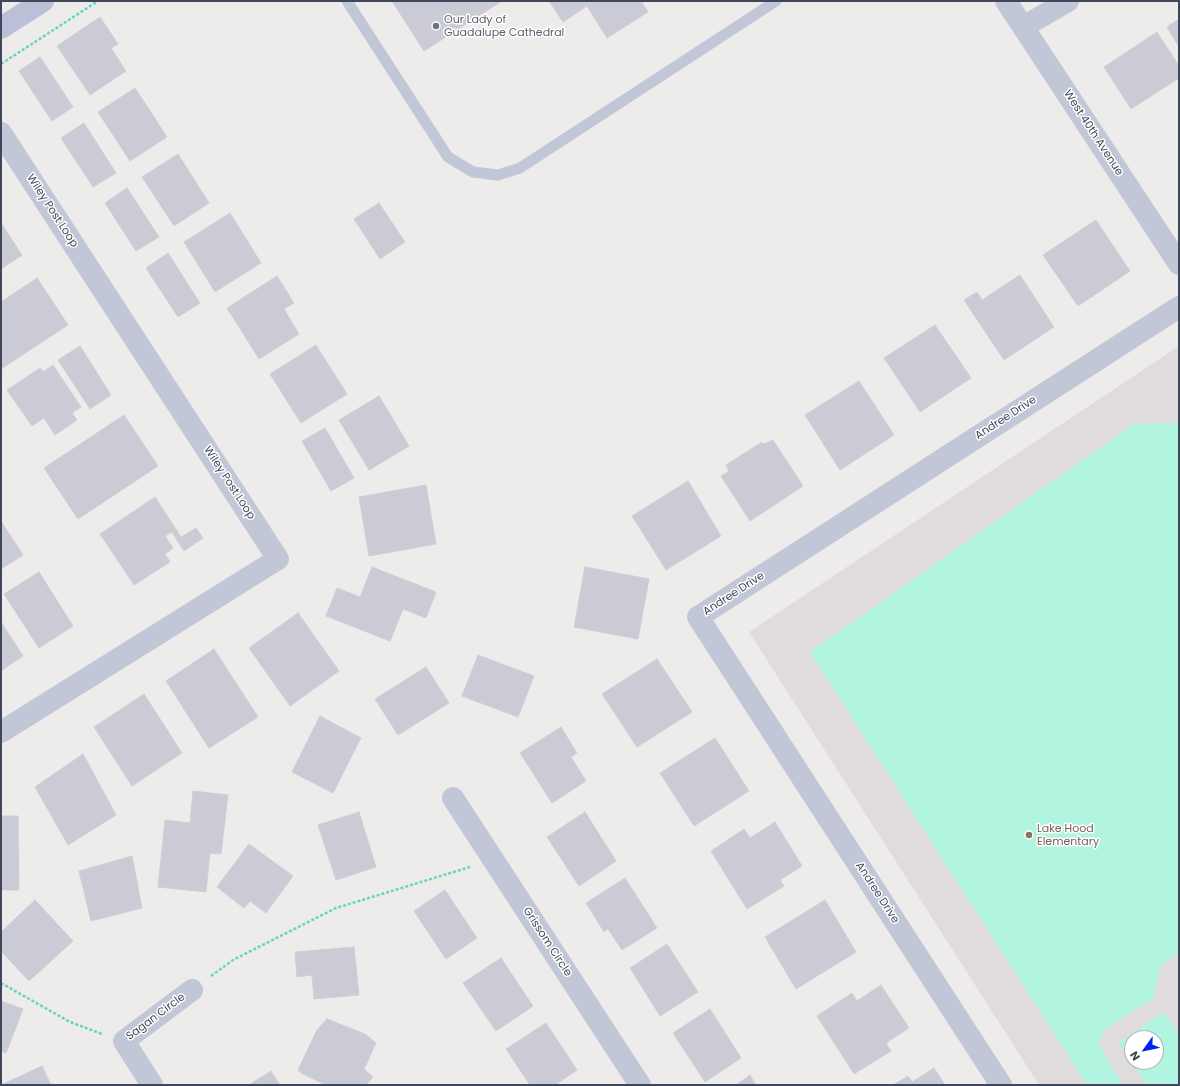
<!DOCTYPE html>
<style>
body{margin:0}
#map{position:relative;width:1180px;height:1086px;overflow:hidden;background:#eeecea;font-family:Poppins,sans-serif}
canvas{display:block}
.frame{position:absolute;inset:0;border:2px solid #41475b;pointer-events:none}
.north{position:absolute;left:1124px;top:1030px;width:40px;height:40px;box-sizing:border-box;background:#fff;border:1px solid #b3b5bd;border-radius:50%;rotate:237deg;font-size:11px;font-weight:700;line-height:16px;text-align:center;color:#41475b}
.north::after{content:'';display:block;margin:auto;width:14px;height:18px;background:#0322f0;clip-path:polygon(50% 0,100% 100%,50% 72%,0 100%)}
</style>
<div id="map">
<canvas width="1180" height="1086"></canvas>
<div class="frame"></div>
<div class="north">N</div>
</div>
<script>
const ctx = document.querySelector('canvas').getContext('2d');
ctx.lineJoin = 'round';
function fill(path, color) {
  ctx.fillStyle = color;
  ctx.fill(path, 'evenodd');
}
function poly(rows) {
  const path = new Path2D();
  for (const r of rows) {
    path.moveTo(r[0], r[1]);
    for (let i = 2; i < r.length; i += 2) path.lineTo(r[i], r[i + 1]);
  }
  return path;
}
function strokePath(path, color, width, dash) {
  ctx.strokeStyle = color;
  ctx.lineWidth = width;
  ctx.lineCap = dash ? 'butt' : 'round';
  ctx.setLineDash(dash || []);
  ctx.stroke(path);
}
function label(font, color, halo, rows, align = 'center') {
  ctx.font = font + ' Poppins,sans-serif';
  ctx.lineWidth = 3;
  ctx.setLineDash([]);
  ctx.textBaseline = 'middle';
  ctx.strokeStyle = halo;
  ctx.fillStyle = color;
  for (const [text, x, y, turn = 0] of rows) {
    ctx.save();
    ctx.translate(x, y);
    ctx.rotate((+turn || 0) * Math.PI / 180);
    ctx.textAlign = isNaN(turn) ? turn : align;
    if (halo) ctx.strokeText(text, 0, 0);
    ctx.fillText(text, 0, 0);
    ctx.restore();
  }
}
fill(poly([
 [1179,346,1179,1085,1039,1085,749,632],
 [1132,1038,1156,1038,1156,1062,1132,1062]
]), '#e0dcdc');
fill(poly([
 [1179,423,1179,953,1160,966,1154,998,1104,1030,1099,1044,1123,1085,1087,1085,810,652,1134,424],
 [1164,1012,1179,1035,1179,1085,1147,1085,1119,1042],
 [1132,1038,1156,1038,1156,1062,1132,1062]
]), '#b1f4df');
const building = poly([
 [392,1,502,1,424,51,392,1],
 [549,1,641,1,648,12,607,38,587,6,563,22,549,1],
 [100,17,118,44,111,48,126,71,90,95,57,46,100,17],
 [1179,19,1179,47,1167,27,1179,19],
 [1157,32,1179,66,1179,78,1131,109,1104,67,1157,32],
 [40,57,73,107,52,121,19,71,40,57],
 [135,88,167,137,130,161,98,112,135,88],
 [84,123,116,173,93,187,61,138,84,123],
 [178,154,209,203,174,226,142,177,178,154],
 [127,188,159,237,136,251,105,203,127,188],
 [379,203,405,242,380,259,354,219,379,203],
 [230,213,261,263,215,292,184,242,230,213],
 [1096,220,1130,271,1078,306,1043,255,1096,220],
 [1,223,22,255,1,269,1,223],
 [168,253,200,303,178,317,146,268,168,253],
 [1020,275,1054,327,1004,360,964,300,977,292,982,300,1020,275],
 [277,276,294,303,284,309,299,334,259,359,227,308,277,276],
 [37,278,68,325,1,369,1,302,37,278],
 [935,325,971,378,920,412,884,358,935,325],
 [316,345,347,394,301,423,270,374,316,345],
 [80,346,111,395,90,409,58,360,80,346],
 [53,365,81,407,72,413,77,420,55,435,44,418,32,426,7,390,40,368,43,372,53,365],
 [859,381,894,435,840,470,805,415,859,381],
 [379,396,409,446,369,470,339,420,379,396],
 [124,415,158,466,78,519,44,468,124,415],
 [325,428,354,478,331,491,302,441,325,428],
 [773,440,803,486,750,521,721,476,729,471,726,465,762,442,764,444,773,440],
 [688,481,721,536,666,570,632,516,688,481],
 [426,485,436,544,369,556,359,497,426,485],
 [155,497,181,537,196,528,203,538,184,551,172,532,165,536,173,548,165,554,170,562,134,585,100,534,155,497],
 [1,521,23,555,1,569,1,521],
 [372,567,436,592,426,618,403,609,390,641,326,616,337,588,360,597,372,567],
 [585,567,649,579,638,639,574,627,585,567],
 [39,572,73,626,39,648,4,594,39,572],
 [298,613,339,671,290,706,249,648,298,613],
 [1,622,23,656,2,670,1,669,1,622],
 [214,649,258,717,209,748,166,681,214,649],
 [478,655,534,676,518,717,462,696,478,655],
 [657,659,692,712,637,747,602,694,657,659],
 [426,667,449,703,398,735,375,699,426,667],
 [144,694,182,753,132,786,94,727,144,694],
 [320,716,361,738,333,793,292,772,320,716],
 [561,727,577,753,571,757,586,781,552,803,520,753,561,727],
 [715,738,749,791,694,826,660,773,715,738],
 [83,754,116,815,68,845,35,787,83,754],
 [193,791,228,795,221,854,210,853,206,892,158,887,165,820,190,823,193,791],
 [359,812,376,867,336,880,318,825,359,812],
 [585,812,616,861,579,886,547,837,585,812],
 [1,816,18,816,19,890,1,890,1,816],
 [775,822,802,866,780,880,784,886,747,909,711,851,744,829,750,838,775,822],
 [249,844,293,876,266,913,250,901,244,908,217,887,249,844],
 [132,856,142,908,91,921,79,871,132,856],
 [625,878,657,928,622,950,608,929,604,932,586,903,625,878],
 [445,890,477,938,446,959,414,911,445,890],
 [35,900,73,941,29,981,1,951,1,932,35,900],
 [825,900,856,952,796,989,765,937,825,900],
 [667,944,698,992,660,1016,630,968,667,944],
 [354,947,359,995,314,999,312,975,297,977,295,952,354,947],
 [501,958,533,1006,496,1031,463,983,501,958],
 [881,985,909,1028,886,1043,891,1051,854,1074,817,1016,852,993,857,1001,881,985],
 [1,1001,23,1009,6,1053,1,1051,1,1001],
 [710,1009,741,1058,705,1082,673,1033,710,1009],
 [327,1019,365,1034,376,1043,364,1069,373,1077,366,1085,326,1085,303,1074,298,1070,317,1030,327,1019],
 [546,1023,577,1070,555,1085,530,1085,506,1049,546,1023],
 [42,1066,51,1085,1,1085,42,1066],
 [934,1068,945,1085,893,1085,908,1076,912,1082,934,1068],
 [271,1071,280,1085,249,1085,271,1071],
 [750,1075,756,1085,736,1085,750,1075]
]);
fill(building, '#cacbd4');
strokePath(building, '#ceced8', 1);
strokePath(poly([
 [1,64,98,1],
 [211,976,233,960,336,908,470,867],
 [1,983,70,1022,102,1034]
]), '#66d5c0', 2.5, [3, 2]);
strokePath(poly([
 [347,1,448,157,473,172,498,175,520,168,776,1]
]), '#c2c7d8', 11);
strokePath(poly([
 [1006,1,1179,264],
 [1023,27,1068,1],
 [1,133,278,559,1,732],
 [453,798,640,1085],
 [152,1085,124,1041,192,990],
 [1001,1085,698,617,1179,307]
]), '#c2c7d8', 22);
strokePath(poly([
 [1,28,43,1]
]), '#bac0d8', 22);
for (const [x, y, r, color] of [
 [436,26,4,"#6b7280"],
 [1029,835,4,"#8d6e63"]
]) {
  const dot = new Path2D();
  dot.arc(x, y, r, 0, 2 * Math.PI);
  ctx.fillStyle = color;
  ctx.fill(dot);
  strokePath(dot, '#fff', 1.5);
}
label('11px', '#5b616d', '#fff', [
 ["Our Lady of",444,20],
 ["Guadalupe Cathedral",444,33]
], 'left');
label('11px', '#41475b', '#fff', [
 ["West 40th Avenue",1093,133,57],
 ["Wiley Post Loop",52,211,57],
 ["Andree Drive",1006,418,-33],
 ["Wiley Post Loop",229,483,57],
 ["Andree Drive",734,594,-33],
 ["Andree Drive",877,893,57],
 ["Grissom Circle",547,942,57],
 ["Sagan Circle",156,1017,-37]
]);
label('11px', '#785e54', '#fff', [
 ["Lake Hood",1037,829],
 ["Elementary",1037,842]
], 'left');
</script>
